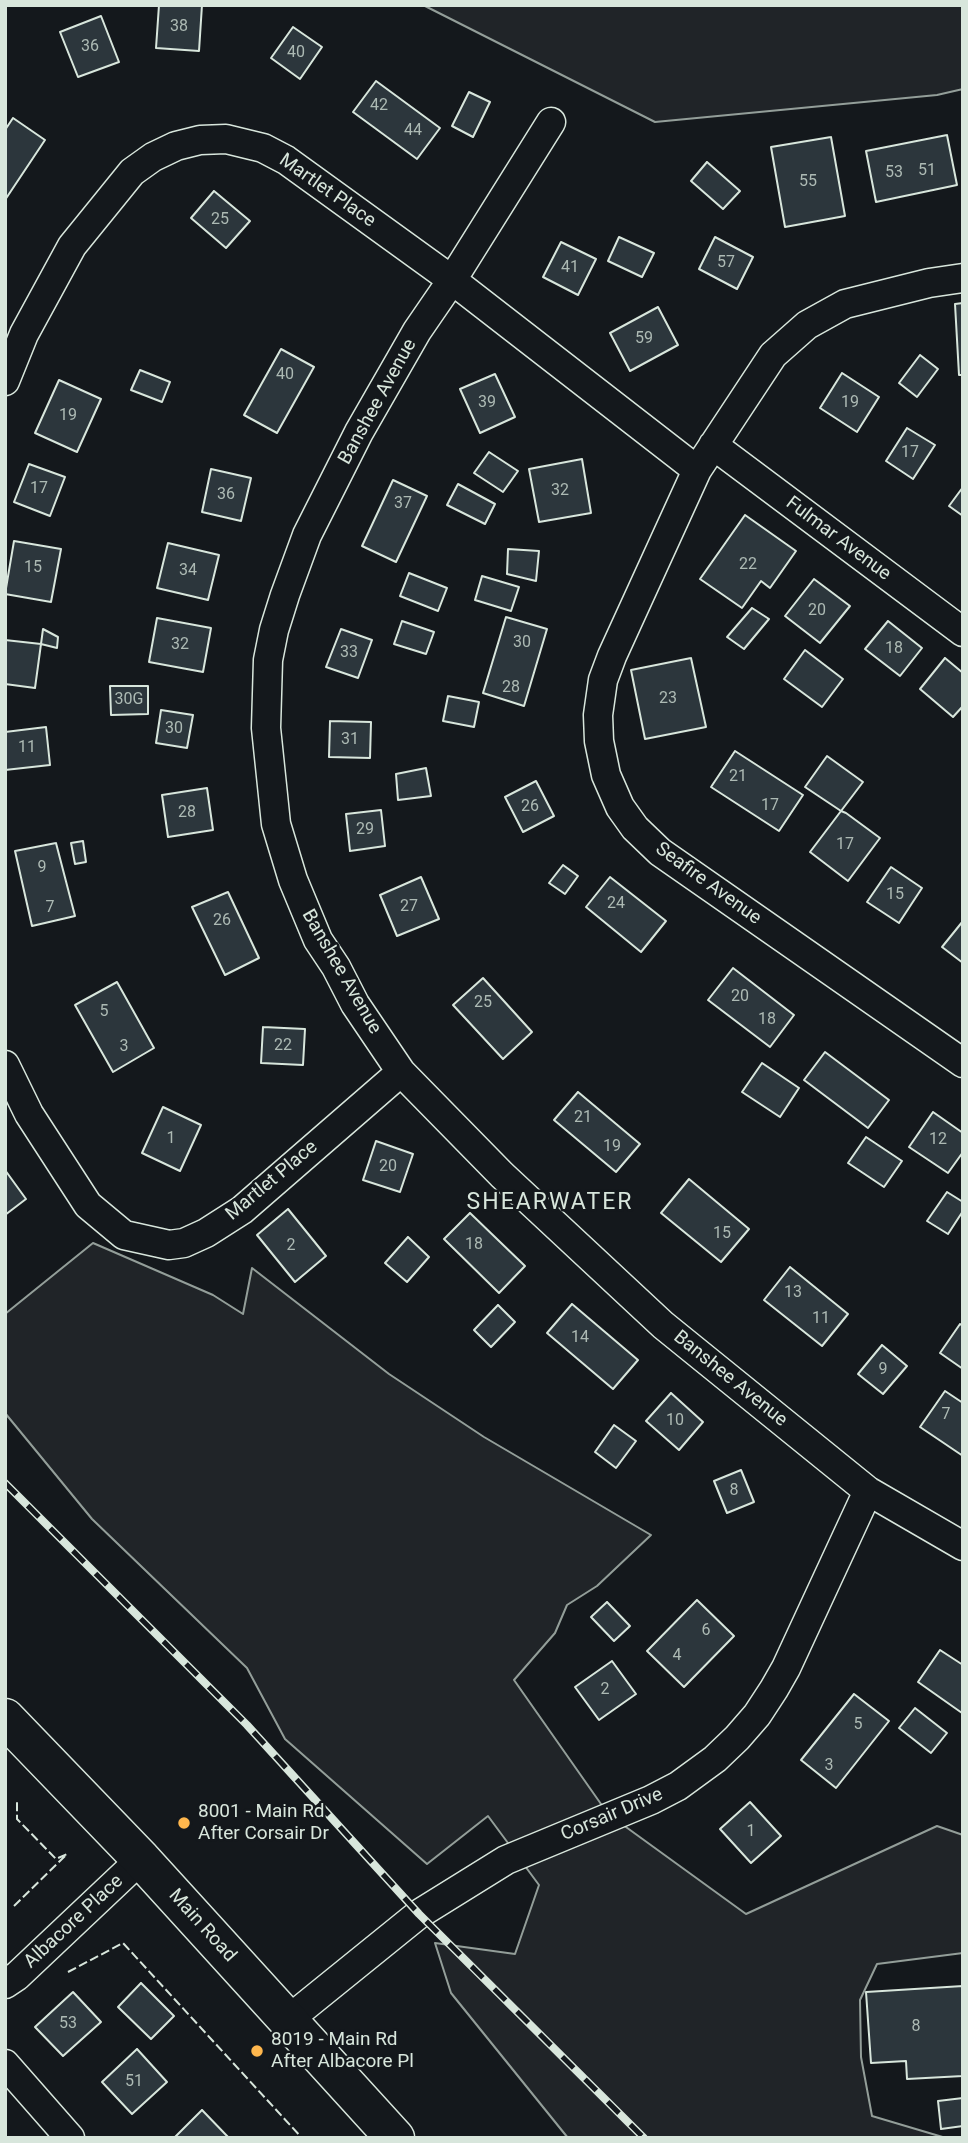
<!DOCTYPE html>
<style>
body{margin:0}
#map{position:relative;width:968px;height:2143px;overflow:hidden;background:#14181c;font-family:Roboto,sans-serif}
canvas{display:block}
.frame{position:absolute;inset:0;border:7px solid #d8e6dc;pointer-events:none}
</style>
<div id="map">
<canvas width="968" height="2143"></canvas>
<div class="frame"></div>
</div>
<script>
const ctx = document.querySelector('canvas').getContext('2d');
ctx.lineJoin = 'round';
function fill(path, color) {
  ctx.fillStyle = color;
  ctx.fill(path, 'evenodd');
}
function poly(rows) {
  const path = new Path2D();
  for (const r of rows) {
    path.moveTo(r[0], r[1]);
    for (let i = 2; i < r.length; i += 2) path.lineTo(r[i], r[i + 1]);
  }
  return path;
}
function strokePath(path, color, width, dash) {
  ctx.strokeStyle = color;
  ctx.lineWidth = width;
  ctx.lineCap = dash ? 'butt' : 'round';
  ctx.setLineDash(dash || []);
  ctx.stroke(path);
}
function label(font, color, halo, rows, align = 'center') {
  ctx.font = font + ' Roboto,sans-serif';
  ctx.lineWidth = 5;
  ctx.setLineDash([]);
  ctx.textBaseline = 'middle';
  ctx.strokeStyle = halo;
  ctx.fillStyle = color;
  for (const [text, x, y, turn = 0] of rows) {
    ctx.save();
    ctx.translate(x, y);
    ctx.rotate((+turn || 0) * Math.PI / 180);
    ctx.textAlign = isNaN(turn) ? turn : align;
    if (halo) ctx.strokeText(text, 0, 0);
    ctx.fillText(text, 0, 0);
    ctx.restore();
  }
}
const green = poly([
 [423,5,963,5,963,89,937,95,655,122,423,5],
 [93,1243,213,1295,243,1314,252,1268,389,1374,484,1437,651,1535,597,1586,567,1605,555,1633,514,1680,608,1814,746,1914,937,1826,963,1835,963,1953,877,1964,860,2000,861,2057,872,2116,946,2138,568,2138,451,1993,435,1943,515,1954,539,1885,488,1816,427,1864,285,1739,247,1668,92,1519,5,1413,5,1314,93,1243]
]);
fill(green, '#202428');
strokePath(green, '#939e99', 2);
const building = poly([
 [159,5,202,5,199,51,156,48,159,5],
 [101,16,119,62,78,77,60,32,101,16],
 [293,27,322,47,300,79,271,58,293,27],
 [376,81,440,128,417,159,353,112,376,81],
 [469,92,490,102,473,137,452,126,469,92],
 [13,118,45,140,5,200,5,130,13,118],
 [947,135,957,185,876,202,866,151,947,135],
 [831,137,845,216,785,227,771,147,831,137],
 [707,162,740,191,723,209,691,181,707,162],
 [214,191,250,221,226,248,191,218,214,191],
 [619,237,654,253,642,277,608,261,619,237],
 [715,237,753,257,737,289,699,269,715,237],
 [561,242,596,259,578,295,543,277,561,242],
 [963,303,963,375,959,375,955,304,963,303],
 [658,307,678,345,630,371,610,333,658,307],
 [281,349,314,367,277,433,244,415,281,349],
 [920,355,938,369,917,397,899,383,920,355],
 [140,370,170,382,162,402,131,390,140,370],
 [842,373,879,397,857,432,820,408,842,373],
 [495,374,515,417,480,433,460,389,495,374],
 [59,380,101,399,77,452,35,433,59,380],
 [907,428,935,445,913,479,886,461,907,428],
 [489,452,518,471,503,492,474,473,489,452],
 [582,459,591,513,539,522,529,469,582,459],
 [29,464,65,477,50,516,14,502,29,464],
 [211,469,251,478,241,521,202,512,211,469],
 [393,480,427,496,396,562,362,546,393,480],
 [458,484,495,504,485,524,447,505,458,484],
 [963,487,963,516,949,506,963,487],
 [745,515,796,551,770,588,761,581,742,608,700,579,745,515],
 [14,541,61,549,51,602,5,594,14,541],
 [168,543,219,555,208,600,157,588,168,543],
 [508,549,539,551,536,581,507,574,508,549],
 [409,573,447,588,438,611,400,596,409,573],
 [482,576,519,587,511,611,475,600,482,576],
 [814,579,850,606,820,643,785,616,814,579],
 [752,608,769,619,744,649,727,637,752,608],
 [506,617,547,629,524,706,483,693,506,617],
 [157,618,211,628,203,672,149,662,157,618],
 [402,621,434,632,426,654,394,644,402,621],
 [888,621,922,648,900,676,865,649,888,621],
 [43,629,58,637,57,648,41,644,43,629],
 [341,629,372,640,358,678,326,667,341,629],
 [5,640,41,644,35,688,5,684,5,640],
 [805,650,843,679,822,707,784,679,805,650],
 [691,658,706,727,645,739,631,670,691,658],
 [945,658,963,673,963,706,953,717,920,689,945,658],
 [110,686,148,686,148,714,111,715,110,686],
 [448,696,479,702,474,727,443,721,448,696],
 [161,710,193,715,187,748,156,743,161,710],
 [330,721,371,722,370,758,329,757,330,721],
 [46,727,50,765,5,770,5,732,46,727],
 [735,751,803,795,779,831,711,787,735,751],
 [827,756,863,782,841,811,805,787,827,756],
 [426,768,431,796,398,800,396,774,426,768],
 [536,781,554,816,523,832,505,797,536,781],
 [207,788,213,830,168,837,162,795,207,788],
 [381,810,385,846,350,851,346,814,381,810],
 [841,811,846,813,880,838,848,881,810,852,841,811],
 [83,841,86,862,75,864,71,843,83,841],
 [56,843,75,916,32,926,15,851,56,843],
 [563,865,578,876,565,894,549,883,563,865],
 [891,867,922,888,899,923,867,902,891,867],
 [421,877,439,919,397,936,380,895,421,877],
 [610,877,666,921,641,952,586,907,610,877],
 [228,892,259,958,225,975,192,907,228,892],
 [963,921,963,963,942,947,963,921],
 [733,968,794,1015,770,1047,708,1000,733,968],
 [483,978,532,1032,503,1059,453,1005,483,978],
 [117,982,154,1048,113,1072,75,1005,117,982],
 [263,1027,305,1029,303,1065,261,1063,263,1027],
 [825,1052,889,1100,868,1128,804,1080,825,1052],
 [762,1063,799,1088,780,1117,742,1092,762,1063],
 [578,1092,640,1144,616,1172,554,1120,578,1092],
 [163,1107,201,1125,180,1171,142,1153,163,1107],
 [933,1112,963,1133,963,1152,948,1173,909,1147,933,1112],
 [866,1137,902,1161,884,1187,848,1163,866,1137],
 [376,1141,413,1154,400,1192,363,1180,376,1141],
 [5,1170,26,1199,5,1215,5,1170],
 [689,1179,749,1229,721,1262,661,1213,689,1179],
 [947,1192,963,1202,963,1211,948,1234,927,1221,947,1192],
 [288,1209,326,1256,295,1282,257,1235,288,1209],
 [470,1213,525,1266,499,1293,444,1239,470,1213],
 [408,1237,429,1257,407,1282,385,1263,408,1237],
 [790,1267,848,1314,822,1346,764,1300,790,1267],
 [572,1304,638,1360,613,1389,547,1333,572,1304],
 [498,1305,515,1322,491,1347,474,1330,498,1305],
 [960,1324,963,1326,963,1369,940,1353,960,1324],
 [882,1345,907,1366,883,1394,858,1374,882,1345],
 [945,1391,963,1403,963,1456,920,1427,945,1391],
 [671,1393,703,1422,679,1450,646,1421,671,1393],
 [614,1425,636,1441,616,1468,595,1452,614,1425],
 [741,1470,754,1502,727,1513,714,1481,741,1470],
 [697,1600,734,1636,684,1687,647,1651,697,1600],
 [607,1602,630,1626,614,1641,591,1617,607,1602],
 [940,1650,963,1665,962,1713,918,1682,940,1650],
 [612,1661,636,1694,599,1720,575,1687,612,1661],
 [854,1694,889,1721,836,1788,801,1760,854,1694],
 [915,1708,947,1733,931,1753,899,1728,915,1708],
 [750,1802,781,1836,751,1863,720,1829,750,1802],
 [141,1983,174,2016,151,2039,118,2007,141,1983],
 [963,1986,963,2076,907,2079,906,2061,871,2063,866,1992,963,1986],
 [73,1992,101,2022,63,2056,35,2027,73,1992],
 [137,2049,167,2082,132,2114,102,2082,137,2049],
 [963,2098,963,2126,941,2129,938,2101,963,2098],
 [202,2110,229,2138,174,2138,202,2110]
]);
fill(building, '#2c363c');
strokePath(building, '#d8e6dc', 2);
const street = poly([
 [551,122,452,280,417,331,359,432,307,535,285,595,274,630,268,660,266,728,276,824,293,880,318,940,336,967,355,1004,401,1072,502,1175,663,1325,868,1491,963,1546],
 [963,278,929,283,845,304,807,325,773,355,697,470,612,656,603,680,598,715,599,741,606,775,620,807,635,828,660,852,963,1063],
 [5,381,24,334,72,246,132,172,153,157,176,146,200,140,226,139,263,148,286,160,452,280,697,470],
 [713,445,963,632],
 [5,1065,29,1114,88,1205,124,1235,169,1245,184,1243,206,1233,242,1210,401,1072],
 [5,1984,17,1976,141,1859],
 [288,2020,419,1914,506,1860,651,1800,678,1786,715,1759,737,1738,757,1715,774,1689,786,1668,868,1491],
 [5,2064,70,2138]
]);
const secondary = poly([
 [5,1718,141,1859,395,2138]
]);
strokePath(street, '#d8e6dc', 31);
strokePath(secondary, '#d8e6dc', 41);
strokePath(street, '#14181c', 28);
strokePath(secondary, '#14181c', 38);
const rail = poly([
 [5,1483,247,1725,419,1914,644,2138]
]);
strokePath(rail, '#d8e6dc', 8);
strokePath(rail, '#14181c', 5, [16]);
strokePath(poly([
 [14,1906,67,1854,56,1859,17,1819,17,1802],
 [68,1972,123,1943,302,2138]
]), '#d8e6dc', 2, [9, 3.5]);
for (const [x, y, r, color] of [
 [184,1823,7,"#ffb74d"],
 [257,2051,7,"#ffb74d"]
]) {
  const dot = new Path2D();
  dot.arc(x, y, r, 0, 2 * Math.PI);
  ctx.fillStyle = color;
  ctx.fill(dot);
  strokePath(dot, '#14181c', 2.5);
}
label('16px', '#adbab4', null, [
 ["38",179,27],
 ["36",90,47],
 ["40",296,53],
 ["42",379,106],
 ["44",413,131],
 ["51",927,171],
 ["53",894,173],
 ["55",808,182],
 ["25",220,220],
 ["57",726,263],
 ["41",570,268],
 ["59",644,339],
 ["40",285,375],
 ["39",487,403],
 ["19",850,403],
 ["19",68,416],
 ["17",910,453],
 ["17",39,489],
 ["32",560,491],
 ["36",226,495],
 ["37",403,504],
 ["22",748,565],
 ["15",33,568],
 ["34",188,571],
 ["20",817,611],
 ["30",522,643],
 ["32",180,645],
 ["18",894,649],
 ["33",349,653],
 ["28",511,688],
 ["23",668,699],
 ["30G",129,700],
 ["30",174,729],
 ["31",350,740],
 ["11",27,748],
 ["21",738,777],
 ["17",770,806],
 ["26",530,807],
 ["28",187,813],
 ["29",365,830],
 ["17",845,845],
 ["9",42,868],
 ["15",895,895],
 ["24",616,904],
 ["27",409,907],
 ["7",50,908],
 ["26",222,921],
 ["20",740,997],
 ["25",483,1003],
 ["5",104,1012],
 ["18",767,1020],
 ["22",283,1046],
 ["3",124,1047],
 ["21",583,1118],
 ["1",171,1139],
 ["12",938,1140],
 ["19",612,1147],
 ["20",388,1167],
 ["15",722,1234],
 ["18",474,1245],
 ["2",291,1246],
 ["13",793,1293],
 ["11",821,1319],
 ["14",580,1338],
 ["9",883,1370],
 ["7",946,1415],
 ["10",675,1421],
 ["8",734,1491],
 ["6",706,1631],
 ["4",677,1656],
 ["2",605,1690],
 ["5",858,1725],
 ["3",829,1766],
 ["1",751,1832],
 ["53",68,2024],
 ["8",916,2027],
 ["51",134,2082]
]);
label('19px', '#d8e6dc', '#14181c', [
 ["Martlet Place",327,191,35],
 ["Banshee Avenue",378,402,-61],
 ["Fulmar Avenue",838,539,37],
 ["Seafire Avenue",708,884,36],
 ["Banshee Avenue",341,972,60],
 ["Martlet Place",272,1181,-40],
 ["Banshee Avenue",730,1379,39],
 ["Corsair Drive",612,1815,-23],
 ["Albacore Place",74,1922,-43],
 ["Main Road",202,1926,48]
]);
label('19px', '#d8e6dc', '#14181c', [
 ["8001 - Main Rd",198,1812],
 ["After Corsair Dr",198,1834],
 ["8019 - Main Rd",271,2040],
 ["After Albacore Pl",271,2062]
], 'left');
ctx.letterSpacing = '2px';
label('23px', '#d8e6dc', '#14181c', [
 ["SHEARWATER",550,1203]
]);
ctx.letterSpacing = '0px';
</script>
